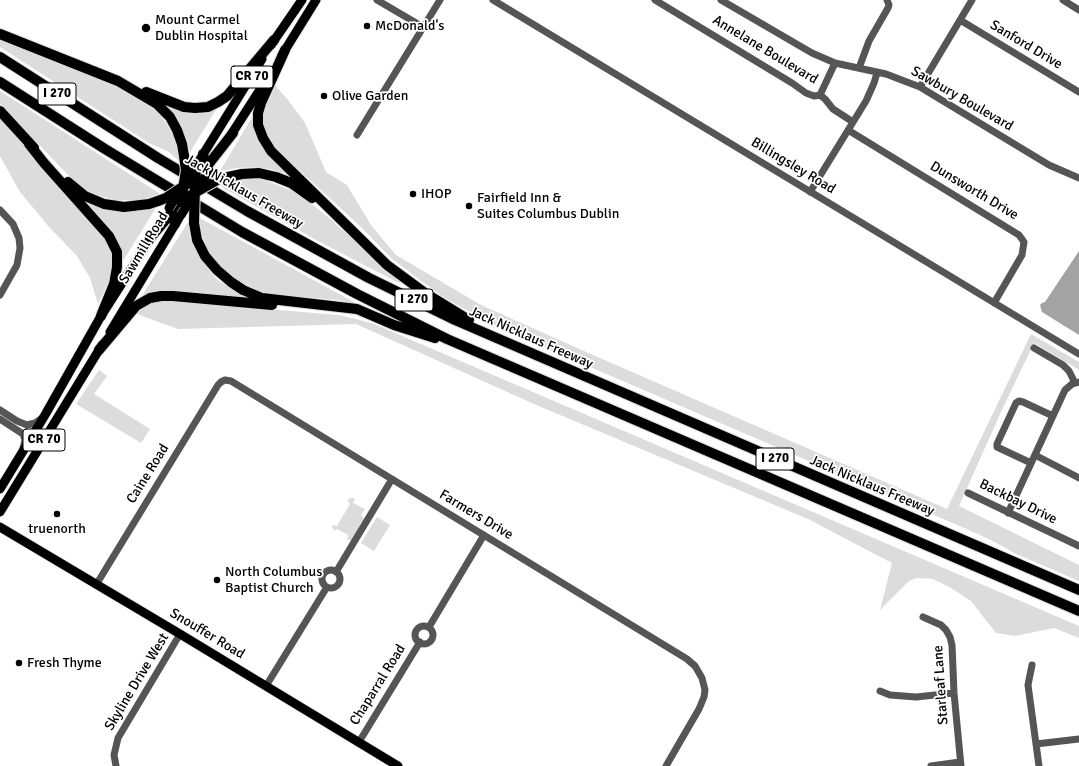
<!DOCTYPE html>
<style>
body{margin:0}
canvas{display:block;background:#fff}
</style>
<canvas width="1079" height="766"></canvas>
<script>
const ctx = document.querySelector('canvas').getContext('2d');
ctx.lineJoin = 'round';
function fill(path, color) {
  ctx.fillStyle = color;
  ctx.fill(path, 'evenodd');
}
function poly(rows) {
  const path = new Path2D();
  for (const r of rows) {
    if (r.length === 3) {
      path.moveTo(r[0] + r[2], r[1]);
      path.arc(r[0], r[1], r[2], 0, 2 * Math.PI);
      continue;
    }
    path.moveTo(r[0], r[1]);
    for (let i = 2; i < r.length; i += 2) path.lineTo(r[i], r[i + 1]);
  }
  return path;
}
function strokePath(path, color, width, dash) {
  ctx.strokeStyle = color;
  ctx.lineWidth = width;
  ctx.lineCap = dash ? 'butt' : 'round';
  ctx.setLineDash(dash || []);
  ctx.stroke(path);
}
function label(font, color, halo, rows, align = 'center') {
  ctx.font = font + ' Signika,sans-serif';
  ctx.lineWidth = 3.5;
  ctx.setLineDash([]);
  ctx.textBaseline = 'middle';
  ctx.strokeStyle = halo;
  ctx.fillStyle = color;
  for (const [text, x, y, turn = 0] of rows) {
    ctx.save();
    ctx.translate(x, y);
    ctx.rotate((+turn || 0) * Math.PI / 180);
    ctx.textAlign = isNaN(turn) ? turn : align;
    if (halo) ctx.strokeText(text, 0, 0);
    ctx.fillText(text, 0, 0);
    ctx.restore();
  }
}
fill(poly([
 [0,37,108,81,133,93,157,111,166,123,176,140,178,150,179,161,169,152,149,143,0,47],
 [273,83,288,100,305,123,326,172,347,185,371,225,396,255,481,305,593,355,947,509,1031,334,1079,362,1079,370,1034,343,1001,412,959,506,1079,565,1079,581,1016,554,991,540,955,524,495,326,443,297,392,259,360,226,275,148,266,134,262,122,262,109],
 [0,91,159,193,158,195,140,200,116,200,96,195,85,189,71,178,0,104],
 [164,102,219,105,190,152,184,135,176,119],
 [254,114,255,127,290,173,287,174,270,169,253,167,237,168,220,171],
 [0,117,20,139,31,155,100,231,107,242,111,250,114,266,109,281,98,304,90,278,77,256,50,228,20,192,0,156],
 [240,177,257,177,272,183,293,191,309,202,327,216,382,266,406,285,395,281,318,241,223,188,219,183],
 [85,201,126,211,138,211,157,206,120,266],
 [198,217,354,302,354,304,338,300,277,295,264,293,239,283,222,268,208,250,201,233],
 [188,222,190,236,193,245,211,273,219,281,246,298,222,297,168,291,161,291,140,299],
 [159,300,338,315,356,319,374,324,1079,626,1079,638,1054,628,1015,636,996,633,971,601,951,588,933,579,917,578,909,581,880,610,892,563,808,519,534,404,356,324,178,329,134,313,147,302],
 [99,370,107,376,94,394,150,429,141,443,76,404],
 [351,498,354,498,355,500,353,503,365,509,361,515,364,520,360,523,361,524,351,541,347,539,348,535,337,529,334,531,332,526,333,525,337,526,350,504,347,500],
 [377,517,390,525,374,551,361,543]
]), '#dcdcdc');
fill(poly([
 [1079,251,1079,335,1042,312,1040,305,1042,303,1045,302]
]), '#a3a3a3');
const major = poly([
 [271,45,302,0],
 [282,55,316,0],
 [229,138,272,71],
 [199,161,262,59],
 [110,332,179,218],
 [0,489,45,415,101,316,154,233],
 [0,512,102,345],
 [0,527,180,634,398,766]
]);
const highway = poly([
 [0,34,118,81,157,104,170,117,177,130,182,144,184,156],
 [285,50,261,103,258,113,258,125,263,138,271,151,387,265,425,293,469,320],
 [0,57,158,158,247,211,369,278,455,320,1079,590],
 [0,82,105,149,242,232,357,294,447,339,1079,611],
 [146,92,184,107,195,108,208,107,218,102,227,96,274,40],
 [0,111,34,148],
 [29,144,44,163,109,236,117,252,117,267,114,284,101,316],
 [198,171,204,158,203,154],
 [196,177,204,170,233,133],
 [219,179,242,174,259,173,276,177,291,183,312,198],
 [68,182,85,196,104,204,124,207,149,204,158,201],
 [194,223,197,240,205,256,217,270,231,282,243,290,262,298,357,309,394,325,435,338],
 [175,224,174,219,179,207],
 [150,238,181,202],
 [99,350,136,306,150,298,161,296,173,296,272,305]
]);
strokePath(major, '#dbdbdb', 10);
strokePath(highway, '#dbdbdb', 12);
strokePath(poly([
 [377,0,423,27],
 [493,0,1079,354],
 [655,0,792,83,806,93,814,96,820,95,825,99,833,109,853,122],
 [721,0,812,53,835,63,886,74,920,87,1049,165,1079,178],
 [1063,0,1079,10],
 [960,20,1079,92],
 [859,68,869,41,888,8,889,5,887,0],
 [920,87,972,0],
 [820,95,835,63],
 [848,130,1019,235,1024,242,1022,255,994,303],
 [357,135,440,0],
 [810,192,866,101,874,83,877,73],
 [0,210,13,224,19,238,20,248,17,265,0,295],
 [1034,348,1063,365,1069,371,1075,383],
 [0,410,17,421,27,425,35,423,42,418],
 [0,419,23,434,25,440,23,448],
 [1035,455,1079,478],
 [1031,463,997,447,997,444,1016,403,1019,401,1023,402,1053,416],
 [968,493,1079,546],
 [1008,513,1065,390,1072,384,1079,382],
 [331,579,9],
 [336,572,392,479],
 [96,585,218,385,221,382,225,380,231,381,687,659,695,666,702,678,705,690,704,697,699,709,666,766],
 [923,617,941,625,946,630,950,637,952,645,954,693,961,766],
 [424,635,9],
 [429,627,484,535],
 [1032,665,1028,685,1039,766],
 [266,686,327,587],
 [880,691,890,695,916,697,954,693],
 [359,742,420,642],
 [1036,744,1079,739],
 [116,766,114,755,118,738,180,634],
 [931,766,960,762]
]), '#555', 7);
strokePath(major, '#000', 9);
strokePath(highway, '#000', 10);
const majorBridge = poly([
 [169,208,197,164],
 [181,215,209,170]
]);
const highwayBridge = poly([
 [191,195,219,179],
 [158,201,166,198,187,184],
 [181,202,186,170,184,156],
 [194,223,195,185,196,177]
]);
strokePath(majorBridge, '#dbdbdb', 10, []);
strokePath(highwayBridge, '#dbdbdb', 12, []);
strokePath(majorBridge, '#000', 9);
strokePath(highwayBridge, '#000', 10);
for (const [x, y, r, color] of [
 [367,26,4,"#000"],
 [146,28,5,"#000"],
 [324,96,4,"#000"],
 [413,194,4,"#000"],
 [469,206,4,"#000"],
 [57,514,4,"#000"],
 [217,580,4,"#000"],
 [19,663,4,"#000"]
]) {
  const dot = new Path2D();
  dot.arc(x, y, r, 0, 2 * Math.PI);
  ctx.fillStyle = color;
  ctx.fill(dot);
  strokePath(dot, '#fff', 1.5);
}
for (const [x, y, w] of [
 [252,77,42],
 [57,94,38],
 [414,300,38],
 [44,440,42],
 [775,459,38]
]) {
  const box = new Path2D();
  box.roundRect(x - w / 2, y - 11, w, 22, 3);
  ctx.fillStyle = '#fff';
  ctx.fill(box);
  strokePath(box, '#000', 1);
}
label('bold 13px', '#000', null, [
 ["CR 70",252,77],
 ["I 270",57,94],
 ["I 270",414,300],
 ["CR 70",44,440],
 ["I 270",775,459]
]);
label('14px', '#000', '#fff', [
 ["Mount Carmel",155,20],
 ["Dublin Hospital",155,36],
 ["McDonald's",375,26],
 ["Olive Garden",332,96],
 ["IHOP",421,194],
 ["Fairfield Inn &",477,198],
 ["Suites Columbus Dublin",477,214],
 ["truenorth",57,529,"center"],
 ["North Columbus",225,572],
 ["Baptist Church",225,588],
 ["Fresh Thyme",27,663]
], 'left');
label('14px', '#000', '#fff', [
 ["Sanford Drive",1026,45,31],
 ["Annelane Boulevard",765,50,31],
 ["Sawbury Boulevard",962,99,30],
 ["Billingsley Road",793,166,31],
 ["Dunsworth Drive",974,191,31],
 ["Jack Nicklaus Freeway",244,192,30],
 ["Sawmill Road",144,248,-59],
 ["Jack Nicklaus Freeway",531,338,24],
 ["Caine Road",148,474,-58],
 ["Jack Nicklaus Freeway",872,486,23],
 ["Backbay Drive",1018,502,26],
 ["Farmers Drive",476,515,31],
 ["Snouffer Road",207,634,31],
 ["Skyline Drive West",137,682,-59],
 ["Chaparral Road",378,685,-58],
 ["Starleaf Lane",941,685,-94]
]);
</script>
